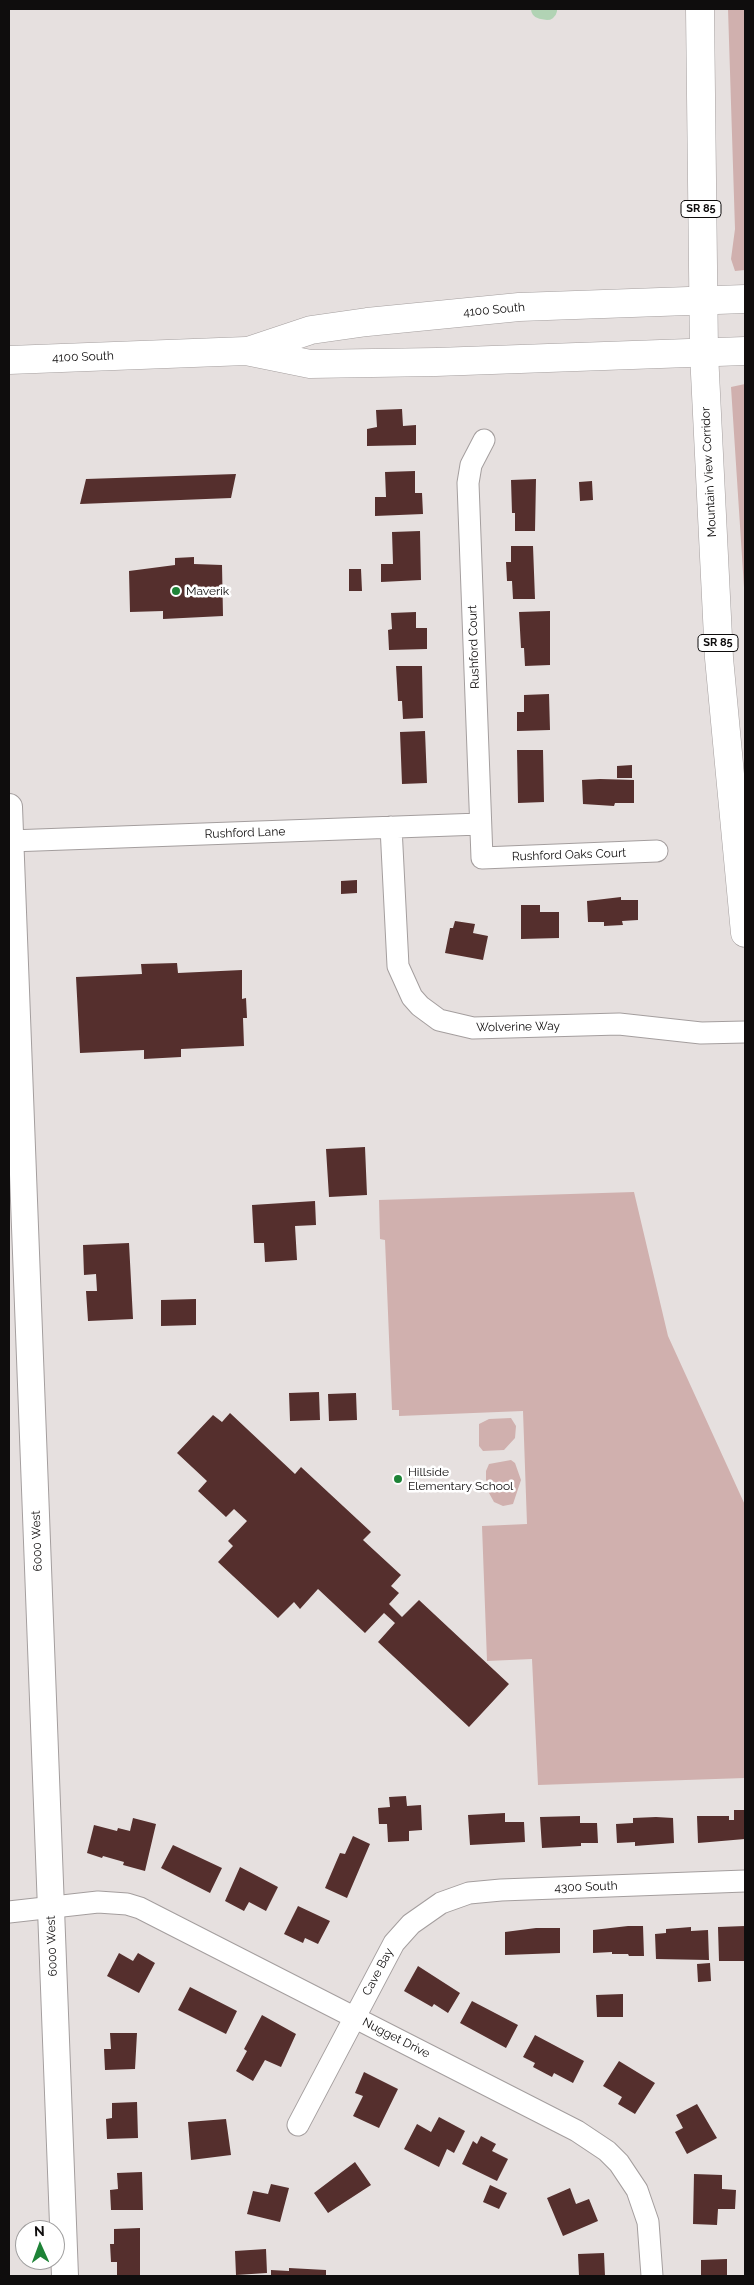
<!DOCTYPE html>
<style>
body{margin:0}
#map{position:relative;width:754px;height:2285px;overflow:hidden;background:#e6e0df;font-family:Raleway,sans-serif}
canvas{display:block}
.frame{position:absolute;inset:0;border:10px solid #0f0d0d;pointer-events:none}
.north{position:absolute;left:15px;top:2220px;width:50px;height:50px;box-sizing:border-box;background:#fff;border:1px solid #9f9e9e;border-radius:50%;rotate:358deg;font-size:14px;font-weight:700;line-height:20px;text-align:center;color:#0f0d0d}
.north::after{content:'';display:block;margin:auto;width:18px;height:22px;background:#1e8337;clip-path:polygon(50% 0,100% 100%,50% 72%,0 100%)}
</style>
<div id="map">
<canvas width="754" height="2285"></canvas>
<div class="frame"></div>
<div class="north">N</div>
</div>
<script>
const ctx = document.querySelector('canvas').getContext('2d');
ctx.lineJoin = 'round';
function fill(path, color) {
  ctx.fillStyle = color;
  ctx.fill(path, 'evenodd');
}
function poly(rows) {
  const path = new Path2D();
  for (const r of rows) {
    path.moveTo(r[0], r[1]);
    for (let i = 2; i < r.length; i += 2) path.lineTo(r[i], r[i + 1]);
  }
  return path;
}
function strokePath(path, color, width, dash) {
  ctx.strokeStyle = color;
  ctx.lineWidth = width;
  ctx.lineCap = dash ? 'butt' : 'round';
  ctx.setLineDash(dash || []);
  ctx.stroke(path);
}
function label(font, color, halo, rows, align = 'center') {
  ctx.font = font + ' Raleway,sans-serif';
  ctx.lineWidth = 5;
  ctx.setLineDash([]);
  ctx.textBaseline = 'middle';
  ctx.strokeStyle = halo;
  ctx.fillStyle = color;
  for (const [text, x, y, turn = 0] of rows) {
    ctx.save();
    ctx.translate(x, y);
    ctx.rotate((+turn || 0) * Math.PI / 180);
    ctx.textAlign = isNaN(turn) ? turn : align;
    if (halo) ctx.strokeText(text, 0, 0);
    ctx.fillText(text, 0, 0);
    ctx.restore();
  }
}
fill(poly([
 [728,9,745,9,745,270,735,271,731,259,735,229],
 [745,384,745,603,731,387],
 [634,1192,668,1336,745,1505,745,1778,538,1785,532,1659,487,1661,482,1526,527,1524,523,1411,399,1416,399,1410,392,1410,385,1240,380,1239,379,1200],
 [511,1418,516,1426,515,1438,504,1450,483,1451,479,1446,479,1424,489,1419],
 [511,1460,515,1463,521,1480,513,1504,503,1506,494,1502,489,1493,491,1486,486,1480,486,1471,489,1464]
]), '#d0b0ae');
strokePath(poly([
 [541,9,547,10]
]), '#b1d3b4', 20);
fill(poly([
 [402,409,403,426,416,425,416,445,367,446,367,429,377,427,376,410],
 [415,471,415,493,422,493,423,514,375,516,375,497,386,497,385,472],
 [236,474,231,498,80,504,86,479],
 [536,479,535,531,515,531,515,513,512,513,511,480],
 [592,481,593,500,580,501,579,482],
 [420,531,421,580,381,582,381,564,393,564,392,532],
 [511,546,533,546,535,599,513,599,512,581,507,581,506,562,511,562],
 [194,557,194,564,222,565,223,616,163,619,163,611,130,612,129,571,175,565,175,558],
 [349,569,361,569,362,591,349,591],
 [550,611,550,665,525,666,524,648,521,648,519,612],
 [416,612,416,628,427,628,427,649,389,650,388,630,392,629,391,613],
 [396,666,422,666,423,718,403,719,402,701,398,701],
 [549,694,550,730,517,731,517,712,524,712,524,695],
 [425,731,427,783,402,784,400,732],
 [517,750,543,750,544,802,518,803],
 [632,765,632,778,617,778,617,766],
 [600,779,634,780,634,803,615,803,614,806,583,804,582,780],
 [357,880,357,893,341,894,341,881],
 [621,897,621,900,638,900,638,920,622,921,623,925,604,926,604,922,588,922,587,901],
 [521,905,540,905,540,912,559,912,559,938,521,939],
 [455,921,475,924,473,933,488,936,483,960,445,953,450,928,453,928],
 [177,963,178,973,242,970,242,999,246,998,247,1018,243,1018,244,1046,181,1049,181,1057,144,1059,144,1050,80,1053,76,977,142,974,141,964],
 [365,1147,367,1195,329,1197,326,1149],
 [315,1201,316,1225,295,1226,297,1260,265,1262,264,1243,254,1243,252,1205],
 [129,1243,133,1319,88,1321,86,1291,97,1291,96,1274,84,1275,83,1245],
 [196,1299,196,1325,161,1326,161,1300],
 [319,1392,320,1420,290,1421,289,1393],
 [356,1393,357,1420,329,1421,328,1394],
 [230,1413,295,1474,301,1467,371,1532,363,1540,401,1575,391,1586,399,1593,389,1604,402,1617,419,1600,509,1684,469,1727,378,1642,395,1623,384,1613,365,1633,318,1589,300,1609,294,1602,278,1618,218,1562,233,1546,228,1541,247,1521,234,1509,226,1517,198,1491,207,1481,177,1453,213,1415,222,1422],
 [406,1796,407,1806,421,1805,422,1830,409,1831,409,1841,388,1842,387,1824,379,1824,378,1808,390,1807,389,1797],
 [734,1810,745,1810,745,1839,698,1843,697,1816,729,1816,729,1820,734,1820],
 [505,1813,505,1822,524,1822,525,1842,470,1845,468,1815],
 [580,1816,580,1823,597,1823,598,1843,581,1843,581,1846,542,1848,540,1817],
 [656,1817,673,1818,674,1843,635,1846,635,1842,617,1843,616,1824,633,1823,633,1818],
 [133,1818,156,1824,145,1871,123,1865,124,1862,103,1856,102,1858,87,1853,94,1825,117,1831,118,1828,130,1831],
 [353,1836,370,1844,347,1898,325,1888,340,1853,345,1854],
 [173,1845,222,1868,210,1893,161,1868],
 [240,1867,278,1887,266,1911,249,1902,244,1911,225,1901],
 [298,1906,330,1921,318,1944,305,1938,303,1943,284,1934],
 [628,1926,643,1926,644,1956,629,1956,628,1954,612,1954,612,1952,593,1953,593,1930],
 [745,1926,745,1961,719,1961,718,1927],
 [691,1927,691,1931,708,1930,709,1960,656,1959,655,1934,666,1933,666,1929],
 [536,1928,560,1928,560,1953,505,1955,505,1932],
 [119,1953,133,1961,138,1953,155,1963,139,1993,107,1976],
 [710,1963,711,1981,698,1982,697,1964],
 [418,1966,460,1993,448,2013,434,2004,432,2007,404,1991],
 [190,1987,237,2011,226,2034,178,2010],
 [623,1994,623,2017,597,2017,596,1995],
 [472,2001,518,2025,506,2048,460,2023],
 [262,2015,296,2034,281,2067,265,2060,253,2081,236,2071,247,2051,244,2049],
 [110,2033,137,2033,135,2069,105,2070,104,2049,111,2049],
 [535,2035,584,2061,573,2083,554,2073,552,2077,533,2067,535,2063,523,2057],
 [619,2061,655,2083,635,2114,618,2104,622,2097,603,2086],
 [364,2072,398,2089,379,2128,353,2116,363,2096,355,2093],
 [137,2102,138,2138,107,2139,106,2119,112,2118,112,2103],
 [697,2104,717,2138,687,2154,675,2132,683,2128,676,2115],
 [439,2117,465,2131,454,2153,447,2149,439,2167,404,2149,417,2124,431,2132],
 [226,2119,231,2155,191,2160,188,2122],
 [481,2136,496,2144,492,2151,508,2159,497,2181,462,2164,473,2141,477,2144],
 [355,2162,371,2185,328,2213,314,2193],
 [142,2172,143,2210,111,2210,110,2190,118,2189,117,2173],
 [694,2174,722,2175,722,2189,736,2190,735,2209,718,2209,717,2225,693,2224],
 [271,2184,289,2188,280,2222,247,2214,253,2191,268,2194],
 [490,2185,507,2193,499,2209,483,2202],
 [570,2188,576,2204,589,2199,598,2221,563,2236,547,2198],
 [140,2228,140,2276,117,2276,117,2262,111,2262,110,2244,114,2244,114,2229],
 [266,2249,267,2273,236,2275,235,2251],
 [604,2253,605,2276,579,2276,578,2254],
 [727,2259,727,2276,701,2276,701,2260],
 [289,2268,326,2270,326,2276,271,2276,271,2270,289,2271]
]), '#552f2d');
const minor = poly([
 [484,440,471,465,468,483,482,858,657,851],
 [391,827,398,966,412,997,420,1006,439,1020,473,1028,619,1024,701,1033,745,1032],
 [10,841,480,824],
 [9,1912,98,1902,127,1904,140,1908,577,2131,607,2151,619,2163,637,2190,648,2222,652,2276],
 [298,2125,394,1943,411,1924,441,1903,469,1893,501,1890,745,1881]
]);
const tertiary = poly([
 [9,807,65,2276]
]);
const secondary = poly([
 [248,351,311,330,367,322,519,307,745,299],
 [9,360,246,351,310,364,436,362,745,351]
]);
const trunk = poly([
 [700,9,704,353,719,658,745,933]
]);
strokePath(minor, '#a49e9e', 23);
strokePath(tertiary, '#a49e9e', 28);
strokePath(secondary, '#a49e9e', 29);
strokePath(trunk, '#a49e9e', 29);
strokePath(minor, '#fff', 21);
strokePath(tertiary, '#fff', 26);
strokePath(secondary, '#fff', 28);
strokePath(trunk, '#fff', 28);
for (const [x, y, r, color] of [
 [176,591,5,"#1e8337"],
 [398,1479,5,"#1e8337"]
]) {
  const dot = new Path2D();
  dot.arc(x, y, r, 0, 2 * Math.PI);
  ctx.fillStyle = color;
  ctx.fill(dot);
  strokePath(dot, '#fff', 2);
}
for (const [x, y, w] of [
 [701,209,40],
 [718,643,40]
]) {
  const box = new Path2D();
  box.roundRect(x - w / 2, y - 8.5, w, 17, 4);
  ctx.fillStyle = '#fff';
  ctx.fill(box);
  strokePath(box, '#0f0d0d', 1);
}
label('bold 11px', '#0f0d0d', null, [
 ["SR 85",701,209],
 ["SR 85",718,643]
]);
label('12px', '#0f0d0d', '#fff', [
 ["4100 South",494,310,-5],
 ["4100 South",83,357,-2],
 ["Mountain View Corridor",709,472,-93],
 ["Rushford Court",474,647,-92],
 ["Rushford Lane",245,833,-2],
 ["Rushford Oaks Court",569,855,-2],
 ["Wolverine Way",518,1027,-1],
 ["6000 West",37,1541,-92],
 ["4300 South",586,1887,-2],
 ["6000 West",52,1946,-92],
 ["Cave Bay",378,1972,-62],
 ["Nugget Drive",396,2038,27]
]);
label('12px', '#0f0d0d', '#fff', [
 ["Maverik",186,591],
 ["Hillside",408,1472],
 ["Elementary School",408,1486]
], 'left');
</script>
